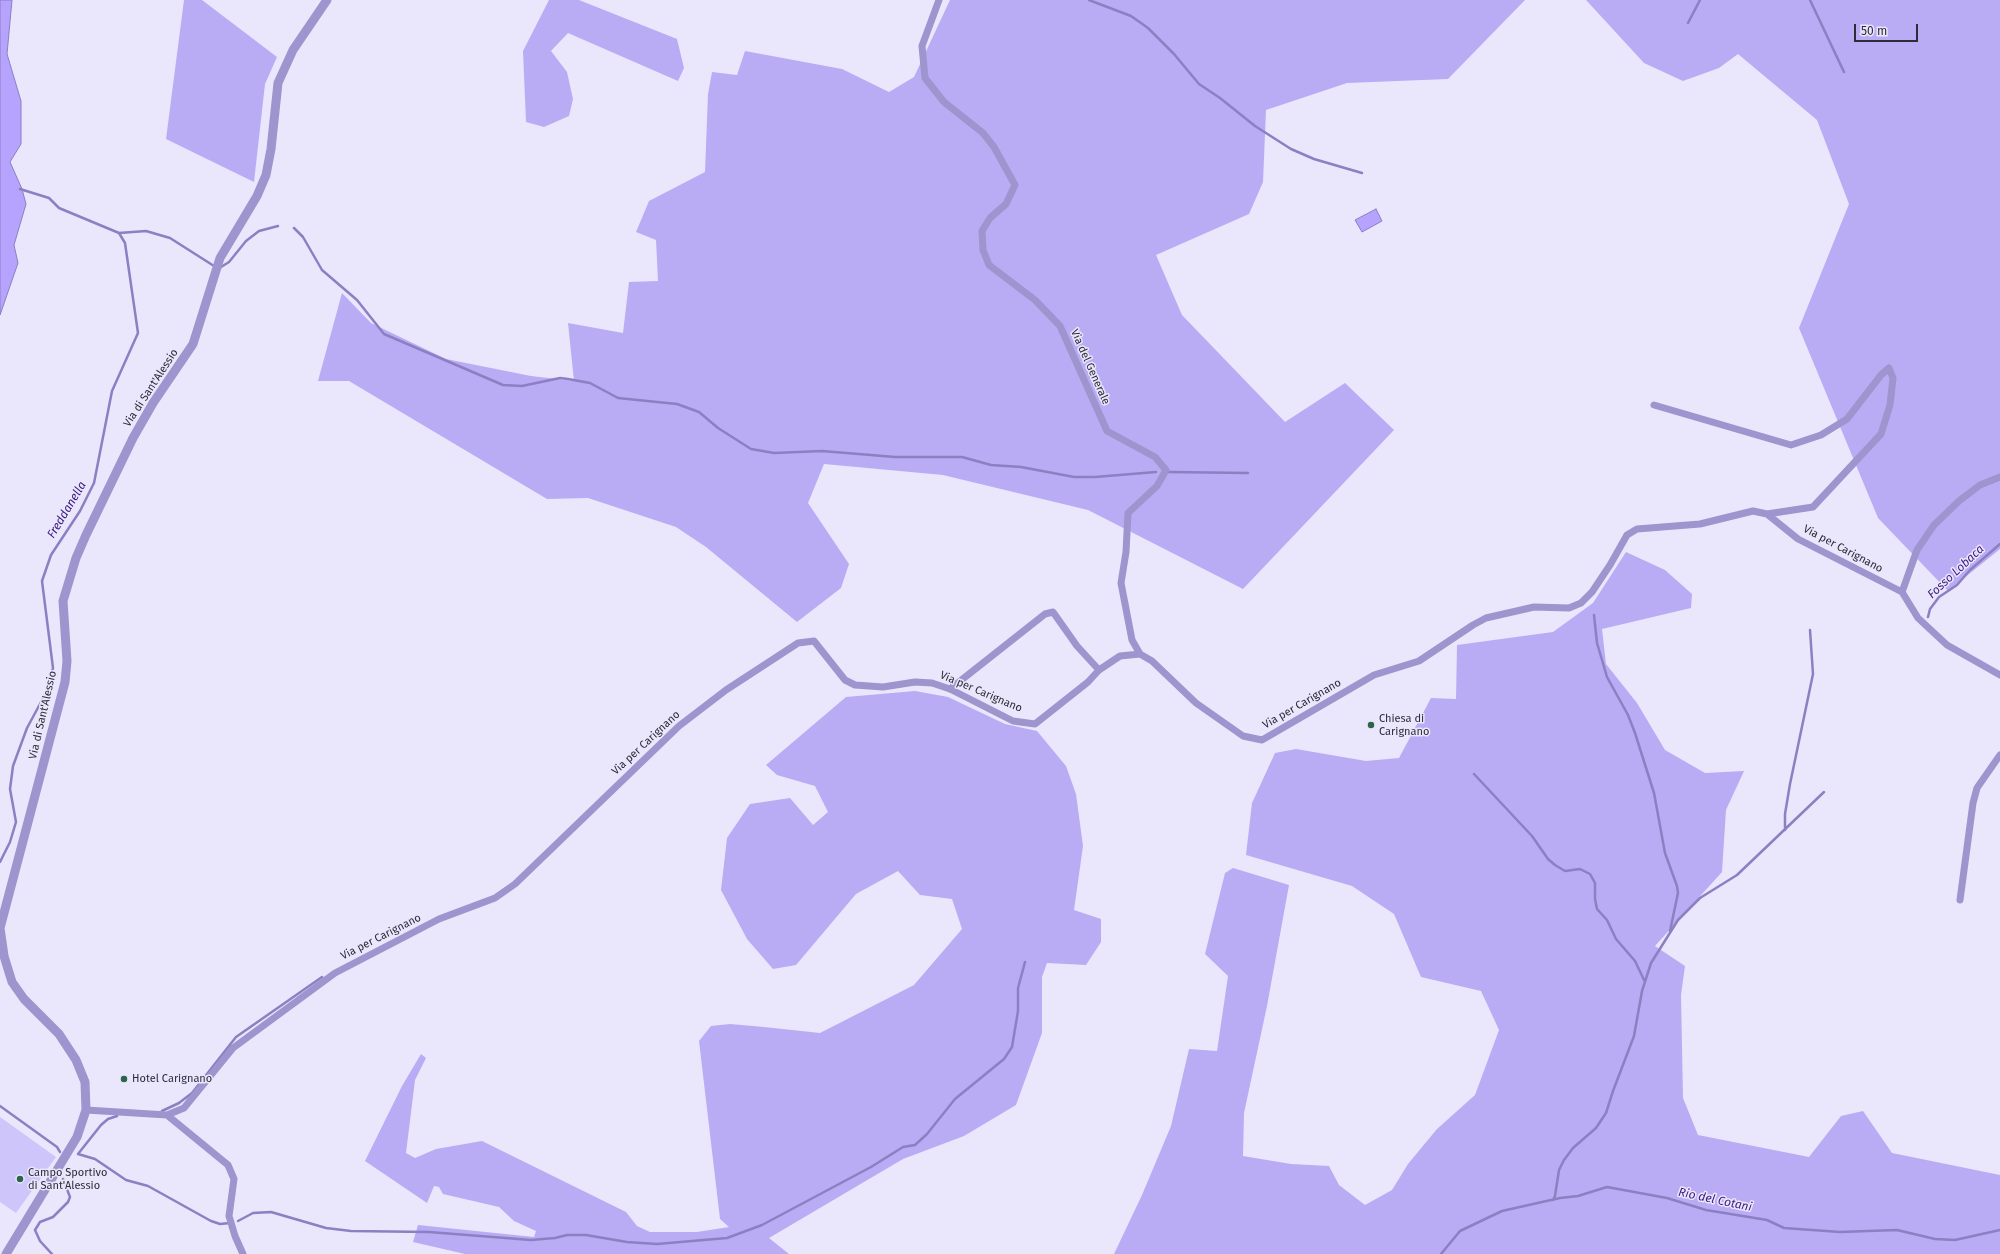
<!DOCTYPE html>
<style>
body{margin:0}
#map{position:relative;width:2000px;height:1254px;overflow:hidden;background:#eae7fc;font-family:"Fira Sans",sans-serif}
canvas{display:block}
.scale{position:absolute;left:1854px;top:24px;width:64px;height:18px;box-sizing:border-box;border:2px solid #2e2c39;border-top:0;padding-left:5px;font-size:12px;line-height:14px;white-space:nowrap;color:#2e2c39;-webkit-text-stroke:3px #eae7fc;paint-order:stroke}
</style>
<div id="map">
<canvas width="2000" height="1254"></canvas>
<div class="scale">50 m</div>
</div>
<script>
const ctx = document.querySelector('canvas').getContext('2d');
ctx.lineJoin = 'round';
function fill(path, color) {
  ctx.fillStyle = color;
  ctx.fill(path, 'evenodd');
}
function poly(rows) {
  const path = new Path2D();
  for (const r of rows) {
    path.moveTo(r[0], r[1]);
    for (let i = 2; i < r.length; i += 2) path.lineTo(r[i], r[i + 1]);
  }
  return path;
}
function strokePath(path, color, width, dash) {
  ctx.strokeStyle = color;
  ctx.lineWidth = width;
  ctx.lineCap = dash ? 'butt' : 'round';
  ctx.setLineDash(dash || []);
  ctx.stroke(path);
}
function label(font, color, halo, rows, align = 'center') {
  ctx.font = font + ' "Fira Sans",sans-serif';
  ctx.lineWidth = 3;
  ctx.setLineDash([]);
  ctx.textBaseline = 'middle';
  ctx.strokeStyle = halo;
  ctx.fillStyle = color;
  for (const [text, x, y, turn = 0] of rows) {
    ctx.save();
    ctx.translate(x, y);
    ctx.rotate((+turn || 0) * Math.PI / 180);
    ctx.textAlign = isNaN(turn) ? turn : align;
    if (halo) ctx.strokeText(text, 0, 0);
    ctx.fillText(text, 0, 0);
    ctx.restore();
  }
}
fill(poly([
 [0,1117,56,1157,16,1213,0,1202]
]), '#cec5fa');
fill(poly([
 [184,0,202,0,277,57,265,84,254,182,166,139],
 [549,0,579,0,677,39,684,68,678,81,568,33,551,51,567,72,573,99,569,116,544,127,526,122,523,51],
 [950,0,1525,0,1448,79,1347,83,1266,110,1263,182,1249,214,1156,255,1182,315,1285,422,1345,383,1394,430,1243,589,1088,510,943,475,824,464,808,503,849,564,841,588,797,622,706,547,676,527,588,498,547,499,349,381,318,381,342,293,371,323,446,359,531,376,574,381,568,323,623,333,629,282,658,281,656,240,636,232,649,201,705,172,708,94,712,72,737,75,745,51,842,69,889,92,914,77],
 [1586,0,2000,0,2000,549,1948,591,1878,518,1799,328,1849,204,1817,120,1738,54,1719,68,1683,81,1644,63],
 [1626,552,1665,570,1692,594,1691,608,1602,629,1606,664,1637,703,1665,750,1705,773,1744,771,1726,810,1722,872,1655,946,1685,966,1681,995,1683,1098,1698,1135,1809,1157,1841,1116,1863,1111,1892,1153,2000,1175,2000,1254,1114,1254,1142,1195,1171,1126,1189,1049,1217,1051,1228,976,1205,954,1225,873,1233,868,1289,885,1267,1006,1244,1113,1243,1156,1291,1164,1329,1166,1339,1185,1365,1205,1392,1190,1408,1164,1437,1129,1475,1095,1499,1030,1481,991,1421,977,1394,914,1352,886,1246,855,1252,803,1275,753,1296,749,1366,761,1399,758,1431,698,1456,699,1457,645,1553,632,1593,603],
 [915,691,948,697,1005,724,1037,731,1066,766,1076,794,1083,846,1074,910,1101,919,1101,942,1086,965,1047,963,1042,977,1042,1033,1016,1105,964,1136,903,1159,769,1238,789,1254,465,1254,413,1242,418,1225,534,1237,536,1231,514,1221,499,1207,443,1194,439,1187,434,1186,427,1203,365,1161,402,1086,421,1054,426,1058,415,1080,406,1153,415,1158,436,1149,482,1141,626,1212,637,1226,650,1232,697,1232,729,1227,720,1219,699,1041,711,1026,730,1024,764,1027,820,1033,914,985,962,929,952,899,920,895,898,871,856,894,796,965,773,969,747,939,721,890,727,838,750,804,790,798,813,825,828,812,815,786,777,775,766,765,846,697]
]), '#b9acf4');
const water = poly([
 [0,0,12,0,7,54,21,101,21,144,10,162,22,189,26,204,14,245,18,263,0,315,0,0],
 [1376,209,1382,221,1362,232,1355,220,1376,209]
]);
fill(water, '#b5a3fd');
strokePath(water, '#8c7fc2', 1);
strokePath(poly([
 [1089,0,1131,16,1148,28,1174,54,1199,84,1220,98,1255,126,1291,149,1314,159,1362,173],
 [1810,0,1844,72],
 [1688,23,1700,0],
 [294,228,303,237,322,270,357,300,384,334,503,385,522,386,560,378,568,379,590,383,618,398,677,404,699,412,718,428,751,449,774,453,822,451,895,457,962,457,991,465,1021,467,1074,477,1095,477,1156,472],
 [119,233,146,231,170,238,214,266],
 [221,267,229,262,246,241,259,231,278,226],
 [1168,472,1248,473],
 [1594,615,1597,643,1607,677,1628,715,1635,733,1654,793,1665,853,1677,886,1678,893,1670,931],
 [1928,617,1930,609,1939,597,1957,585,1970,570,2000,544],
 [1474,774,1532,836,1548,859,1555,865,1565,871,1580,869,1590,874,1595,883,1595,899,1597,909,1607,920,1616,939,1635,961,1645,982],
 [1785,830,1785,814,1790,784,1813,674,1810,630],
 [0,862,10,842,16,822,10,789,13,766,27,728,47,691,53,668,42,581,51,555,80,511,94,483,112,391,138,333,125,243,119,233,59,208,49,198,20,189],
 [0,1106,57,1147,60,1152],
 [162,1111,179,1103,192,1093,236,1037,322,977],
 [117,1116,108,1119,101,1125,78,1154,95,1159,126,1180,148,1186,211,1221,220,1224,230,1223],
 [1553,1200,1555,1196,1559,1170,1564,1160,1573,1148,1596,1128,1606,1113,1613,1091,1634,1036,1642,991,1651,963,1678,920,1700,898,1737,875,1824,792],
 [238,1221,253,1213,271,1212,326,1228,351,1231,429,1232,531,1240,555,1238,567,1235,586,1235,627,1242,657,1244,727,1238,762,1225,871,1167,903,1147,915,1145,927,1134,955,1099,1004,1059,1012,1047,1018,1011,1018,988,1025,962],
 [52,1254,40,1241,35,1230,40,1222,53,1217,68,1202,70,1197,63,1179],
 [1441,1254,1460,1231,1502,1211,1560,1198,1578,1196,1607,1187,1667,1198,1706,1210,1767,1220,1784,1228,1840,1232,1897,1230,1935,1239,1955,1240,2000,1230]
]), '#8c7fc2', 2.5);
strokePath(poly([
 [939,0,922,46,925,78,944,102,983,133,994,147,1015,185,1006,204,990,218,982,231,983,250,989,265,1035,300,1060,326,1107,431,1155,457,1166,470,1157,486,1128,513,1126,552,1121,583,1132,640,1140,654],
 [1654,405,1791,445,1821,435,1847,419,1881,375,1889,368,1893,378,1890,405,1881,434,1813,507,1767,514],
 [2000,477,1980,485,1959,501,1934,525,1917,550,1902,592,1918,618,1947,645,2000,675],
 [950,689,1045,614,1053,612,1077,646,1099,670],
 [1960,900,1973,803,1977,788,2000,755],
 [86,1110,167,1115,184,1108,233,1048,335,973,439,919,495,898,515,884,679,726,726,690,798,643,814,641,845,680,855,685,883,687,915,682,932,683,950,689,1013,721,1035,724,1088,682,1099,670,1120,656,1140,654,1152,661,1196,703,1243,736,1262,740,1374,675,1419,661,1473,625,1486,618,1534,607,1569,608,1581,603,1592,592,1610,565,1627,535,1637,529,1700,524,1753,511,1767,514,1798,539,1902,592],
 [167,1115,228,1165,234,1179,229,1216,235,1236,243,1254]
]), '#9e94ce', 7);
strokePath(poly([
 [6,1254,77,1137,86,1110,85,1082,76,1060,59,1034,24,999,12,982,4,956,0,928,65,682,67,661,63,601,76,558,86,535,133,438,153,403,193,344,220,258,257,196,266,175,271,149,278,83,293,50,327,0]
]), '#9e94ce', 9);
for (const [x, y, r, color] of [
 [1371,725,4,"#2c634a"],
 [124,1079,4,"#2c634a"],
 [20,1179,4,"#2c634a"]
]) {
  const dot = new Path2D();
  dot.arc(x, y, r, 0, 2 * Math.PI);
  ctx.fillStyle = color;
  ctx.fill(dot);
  strokePath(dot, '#eae7fc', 1.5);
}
label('11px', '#2e2c39', '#eae7fc', [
 ["Via del Generale",1090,367,66],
 ["Via di Sant'Alessio",151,388,-57],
 ["Via per Carignano",1843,549,28],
 ["Via per Carignano",981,692,23],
 ["Via per Carignano",1302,704,-30],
 ["Via di Sant'Alessio",43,715,-77],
 ["Via per Carignano",646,743,-43],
 ["Via per Carignano",381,937,-27]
]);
label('11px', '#2e2c39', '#eae7fc', [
 ["Chiesa di",1379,719],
 ["Carignano",1379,732],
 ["Hotel Carignano",132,1079],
 ["Campo Sportivo",28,1173],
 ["di Sant'Alessio",28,1186]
], 'left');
label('italic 12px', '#3d187f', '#eae7fc', [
 ["Freddanella",67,510,-59],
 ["Fosso Lobaca",1956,572,-43],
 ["Rio del Cotani",1715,1200,12]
]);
</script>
